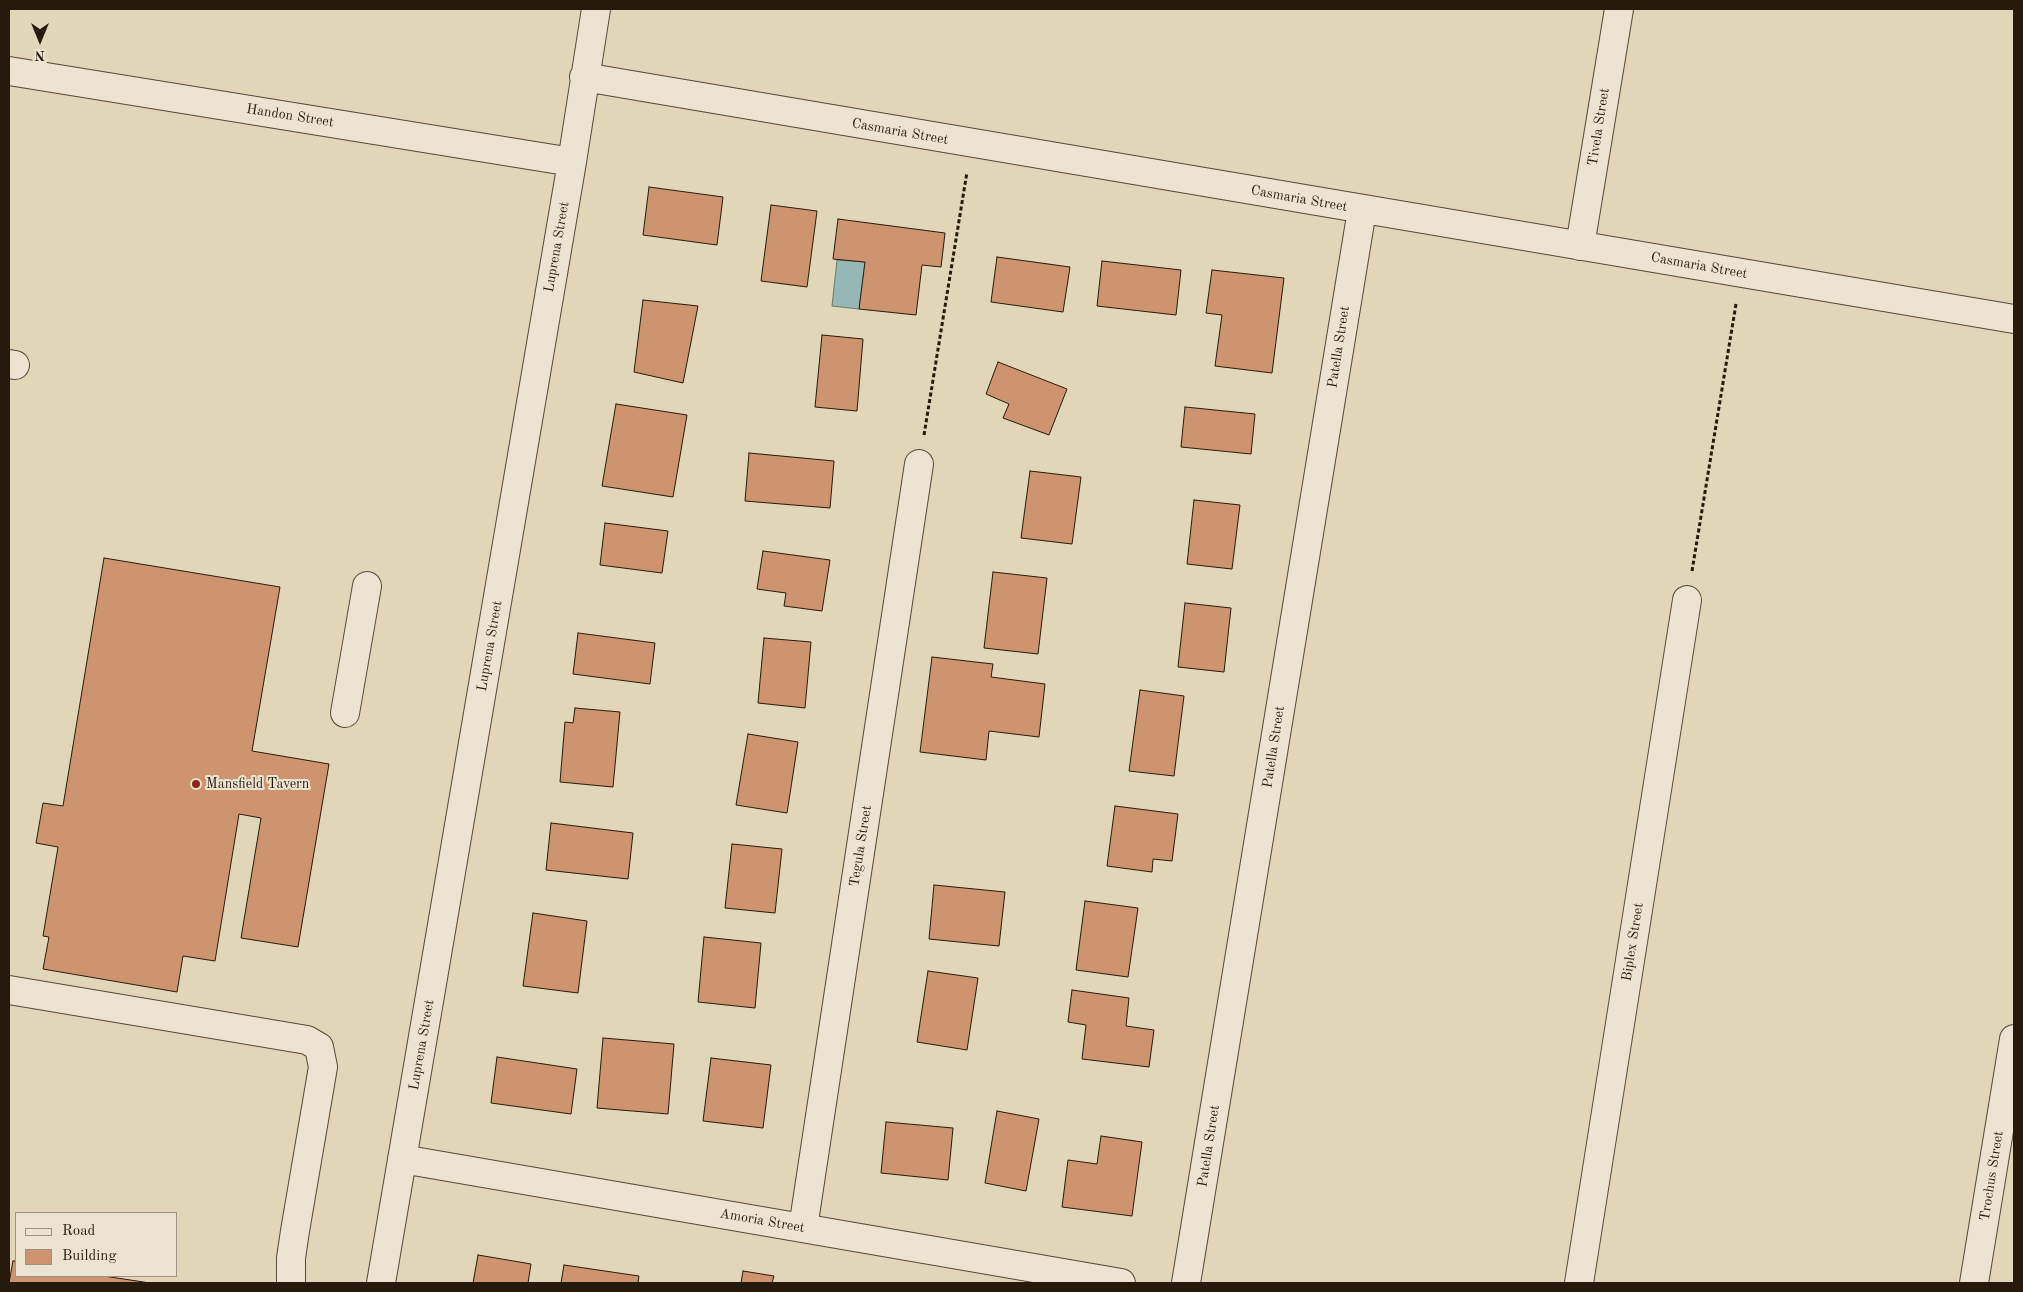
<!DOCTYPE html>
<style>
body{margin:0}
#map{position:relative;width:2023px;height:1292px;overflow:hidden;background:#e1d6b8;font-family:"Old Standard TT",serif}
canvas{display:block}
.frame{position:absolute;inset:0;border:10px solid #261a0c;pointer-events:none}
.legend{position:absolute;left:15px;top:1212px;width:162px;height:65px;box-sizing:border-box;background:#ece4d1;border:1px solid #9d9382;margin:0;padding:6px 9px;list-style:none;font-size:15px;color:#261a0c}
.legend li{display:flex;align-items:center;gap:10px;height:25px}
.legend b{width:25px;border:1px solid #9d9382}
.north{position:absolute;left:15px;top:15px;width:50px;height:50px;-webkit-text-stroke:4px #ece4d1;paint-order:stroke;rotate:180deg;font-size:14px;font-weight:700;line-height:20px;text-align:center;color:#261a0c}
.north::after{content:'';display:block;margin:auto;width:18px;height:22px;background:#261a0c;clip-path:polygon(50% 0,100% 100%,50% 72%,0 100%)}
</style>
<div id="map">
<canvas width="2023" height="1292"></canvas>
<div class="frame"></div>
<ul class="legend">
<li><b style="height:6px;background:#ece4d1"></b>Road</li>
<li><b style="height:14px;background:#cd946f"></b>Building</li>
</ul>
<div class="north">N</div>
</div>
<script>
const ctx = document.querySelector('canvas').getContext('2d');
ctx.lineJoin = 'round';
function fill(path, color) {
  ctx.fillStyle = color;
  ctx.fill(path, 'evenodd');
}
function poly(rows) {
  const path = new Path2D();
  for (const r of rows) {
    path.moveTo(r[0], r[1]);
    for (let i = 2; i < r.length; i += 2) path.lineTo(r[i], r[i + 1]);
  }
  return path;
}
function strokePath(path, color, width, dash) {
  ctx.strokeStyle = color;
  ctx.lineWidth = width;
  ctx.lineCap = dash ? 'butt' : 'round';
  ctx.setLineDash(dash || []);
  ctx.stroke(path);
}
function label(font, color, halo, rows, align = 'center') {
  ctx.font = font + ' "Old Standard TT",serif';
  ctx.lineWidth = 4;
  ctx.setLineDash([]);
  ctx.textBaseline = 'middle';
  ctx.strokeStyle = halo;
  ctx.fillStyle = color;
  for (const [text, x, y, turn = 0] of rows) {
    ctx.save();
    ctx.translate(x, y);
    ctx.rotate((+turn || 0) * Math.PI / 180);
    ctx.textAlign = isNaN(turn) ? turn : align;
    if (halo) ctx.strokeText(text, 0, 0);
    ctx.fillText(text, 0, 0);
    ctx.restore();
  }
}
const water = poly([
 [837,260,865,262,859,309,832,306,837,260]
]);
fill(water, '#95b8b6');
strokePath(water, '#697972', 1);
const building = poly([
 [649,187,723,197,717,245,643,235,649,187],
 [771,205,817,211,807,287,761,281,771,205],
 [838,219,945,233,941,267,922,265,916,315,859,309,865,262,833,259,838,219],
 [997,257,1070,267,1063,312,991,302,997,257],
 [1102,261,1181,270,1176,315,1097,306,1102,261],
 [1212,270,1284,278,1272,373,1215,366,1222,315,1206,313,1212,270],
 [643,300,698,306,683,383,634,372,643,300],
 [822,335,863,339,857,411,815,407,822,335],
 [998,362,1067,389,1049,435,1003,418,1009,404,986,394,998,362],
 [616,404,687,415,673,497,602,486,616,404],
 [1185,407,1255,414,1251,454,1181,447,1185,407],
 [749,453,834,461,830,508,745,501,749,453],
 [1030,471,1081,477,1072,544,1021,538,1030,471],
 [1194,500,1240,505,1232,569,1187,564,1194,500],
 [605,523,668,531,662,573,600,565,605,523],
 [763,551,830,560,822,611,784,606,786,593,757,589,763,551],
 [104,558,280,587,252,751,329,764,298,947,241,938,261,818,239,814,215,961,183,956,177,992,43,969,49,937,43,936,58,847,36,843,43,803,63,806,104,558],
 [993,572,1047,578,1038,654,984,648,993,572],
 [1185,603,1231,608,1224,672,1178,667,1185,603],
 [578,633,655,643,650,684,573,674,578,633],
 [764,638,811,642,805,708,758,703,764,638],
 [932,657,993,664,991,677,1045,684,1039,737,989,731,986,760,920,752,932,657],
 [1140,690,1184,696,1174,776,1129,771,1140,690],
 [575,708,620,712,613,787,560,782,565,722,573,723,575,708],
 [748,734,798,742,787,813,736,805,748,734],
 [1115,806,1178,814,1172,861,1153,859,1152,872,1107,866,1115,806],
 [551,823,633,833,628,879,546,870,551,823],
 [732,844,782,849,775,913,725,908,732,844],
 [934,885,1005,892,999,946,929,939,934,885],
 [1085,901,1138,908,1128,977,1076,970,1085,901],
 [533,913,587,921,578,993,523,986,533,913],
 [704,937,761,943,755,1008,698,1002,704,937],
 [928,971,978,978,967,1050,917,1042,928,971],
 [1072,990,1129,998,1126,1026,1154,1030,1149,1067,1082,1059,1086,1025,1068,1022,1072,990],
 [603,1038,674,1044,668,1114,597,1108,603,1038],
 [497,1057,577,1069,571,1114,491,1103,497,1057],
 [711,1058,771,1065,763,1128,703,1121,711,1058],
 [997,1111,1039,1119,1026,1191,985,1183,997,1111],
 [886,1122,953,1128,948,1180,881,1173,886,1122],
 [1101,1136,1142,1142,1132,1216,1062,1207,1068,1160,1097,1164,1101,1136],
 [478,1255,531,1264,528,1283,473,1283,478,1255],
 [13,1261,16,1261,16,1276,104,1276,150,1283,9,1283,13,1261],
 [564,1265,639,1276,638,1283,561,1283,564,1265],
 [743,1271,774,1276,772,1283,741,1283,743,1271]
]);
fill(building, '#cd946f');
strokePath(building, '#261a0c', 1);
const minor = poly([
 [9,71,572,162],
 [584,77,2014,319],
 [1580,246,1619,9],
 [9,364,15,365],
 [345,713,367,586],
 [9,990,307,1040,319,1047,323,1067,295,1231,291,1258,291,1283],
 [402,1159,1121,1283],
 [803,1228,919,464],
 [381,1283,572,162,596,9],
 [1186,1283,1362,210],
 [1579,1283,1687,600],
 [1974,1283,2014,1039]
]);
strokePath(minor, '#554937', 30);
strokePath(poly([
 [924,435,967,172],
 [1692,571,1736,304]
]), '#261a0c', 3, [4, 2.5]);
strokePath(minor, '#ece4d1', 28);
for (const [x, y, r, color] of [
 [196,784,5,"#8f2418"]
]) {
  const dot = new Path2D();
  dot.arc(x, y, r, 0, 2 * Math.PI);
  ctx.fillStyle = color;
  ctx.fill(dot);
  strokePath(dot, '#ece4d1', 2);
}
label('14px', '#261a0c', '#ece4d1', [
 ["Handon Street",290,116,9],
 ["Tivela Street",1599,127,-81],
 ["Casmaria Street",900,132,10],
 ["Casmaria Street",1299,199,10],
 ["Luprena Street",557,247,-80],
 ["Casmaria Street",1699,266,10],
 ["Patella Street",1339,347,-81],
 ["Luprena Street",490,646,-80],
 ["Patella Street",1274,747,-81],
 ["Tegula Street",861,846,-81],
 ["Biplex Street",1633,942,-81],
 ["Luprena Street",422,1045,-80],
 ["Patella Street",1209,1146,-81],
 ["Trochus Street",1992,1176,-81],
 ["Amoria Street",762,1221,10]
]);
label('14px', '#261a0c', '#ece4d1', [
 ["Mansfield Tavern",206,784]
], 'left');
</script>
